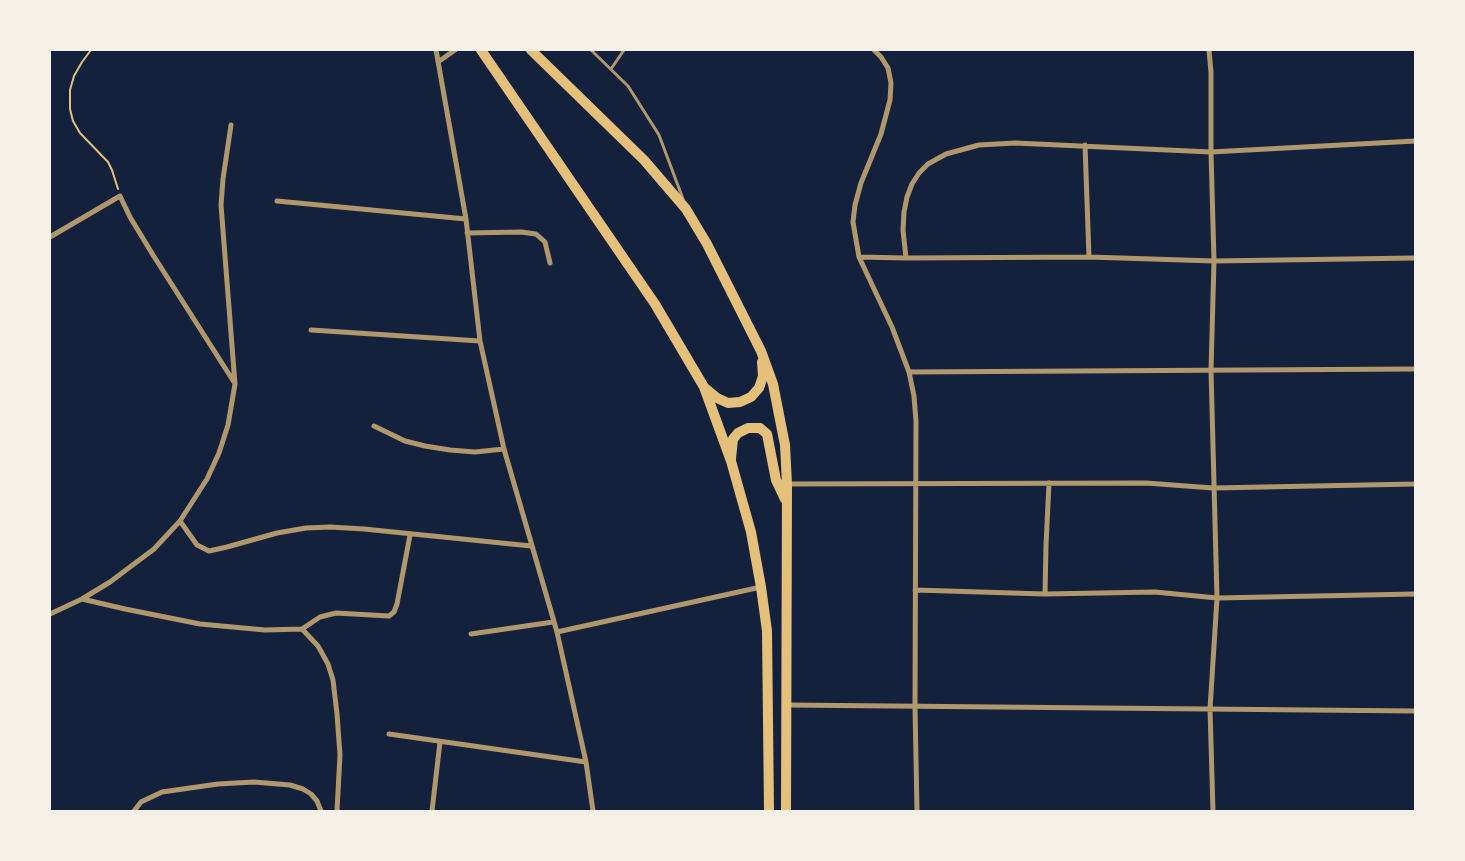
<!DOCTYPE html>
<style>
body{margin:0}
#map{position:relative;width:1465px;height:861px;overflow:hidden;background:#14213d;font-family:Manrope,sans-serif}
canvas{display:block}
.frame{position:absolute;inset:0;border:51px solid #f6f1e7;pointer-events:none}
</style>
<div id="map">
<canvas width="1465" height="861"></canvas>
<div class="frame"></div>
</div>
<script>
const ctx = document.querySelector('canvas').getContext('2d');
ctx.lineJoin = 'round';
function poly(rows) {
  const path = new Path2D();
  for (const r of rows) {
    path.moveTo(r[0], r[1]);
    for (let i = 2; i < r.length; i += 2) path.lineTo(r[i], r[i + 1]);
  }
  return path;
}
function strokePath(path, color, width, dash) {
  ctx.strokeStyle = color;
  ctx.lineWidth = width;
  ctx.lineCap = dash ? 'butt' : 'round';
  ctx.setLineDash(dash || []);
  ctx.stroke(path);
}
strokePath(poly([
 [91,50,82,62,74,76,70,90,70,109,73,121,80,133,108,162,112,170,118,189]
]), '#e5c07b', 2);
strokePath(poly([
 [591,50,628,86,659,135,683,199],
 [611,69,624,50]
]), '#b1986c', 3);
strokePath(poly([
 [436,50,466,219,480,341,504,449,557,632,586,762,593,811],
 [874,50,881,57,888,68,891,83,890,100,881,134,861,183,855,205,853,222,859,257,892,327,909,372,914,396,916,421,915,707,917,811],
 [1209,50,1211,72,1211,152,1214,261,1211,370,1217,598,1210,709,1213,811],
 [438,62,455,50],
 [1085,145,1089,257],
 [277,201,466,219],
 [467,233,521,232,536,234,545,242,550,263],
 [50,237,120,196,130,217,153,255,234,382],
 [859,257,906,258,1089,257,1214,261,1415,258],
 [906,258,903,230,904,212,907,197,912,184,919,173,928,164,946,154,979,145,1015,143,1211,152,1415,141],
 [311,330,480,341],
 [909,372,1415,369],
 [374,426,405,441,425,446,450,450,475,452,504,449],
 [787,484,1146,483,1213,488,1415,484],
 [180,521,197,545,209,551,227,547,277,533,306,528,330,527,364,529,531,546],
 [915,590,1045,594,1155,592,1217,598,1415,594],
 [1045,594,1046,545,1049,483],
 [82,599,125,609,200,624,265,630,302,629,320,617,336,613,389,616,394,612,397,604,410,535],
 [50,614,82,599,110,582,154,549,180,521,207,479,219,453,228,425,235,384,221,205,223,179,231,125],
 [302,629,318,646,328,664,333,680,337,714,340,755,337,811],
 [557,632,761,587],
 [471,634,553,622],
 [787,705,1415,711],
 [389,734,586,762],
 [134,811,141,802,162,792,218,784,254,782,290,785,303,789,311,794,317,801,321,811],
 [432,811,440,742]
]), '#b1986c', 5);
strokePath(poly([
 [481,50,655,304,704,387,731,461,751,532,761,587,767,631,769,811],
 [531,50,644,160,686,209,707,244,761,351,773,384,785,445,787,484,786,811],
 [705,388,717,398,728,403,740,402,751,397,759,388,763,376,762,362],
 [731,459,733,439,738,433,748,428,760,428,767,434,776,480,785,499]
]), '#e5c07b', 10);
</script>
